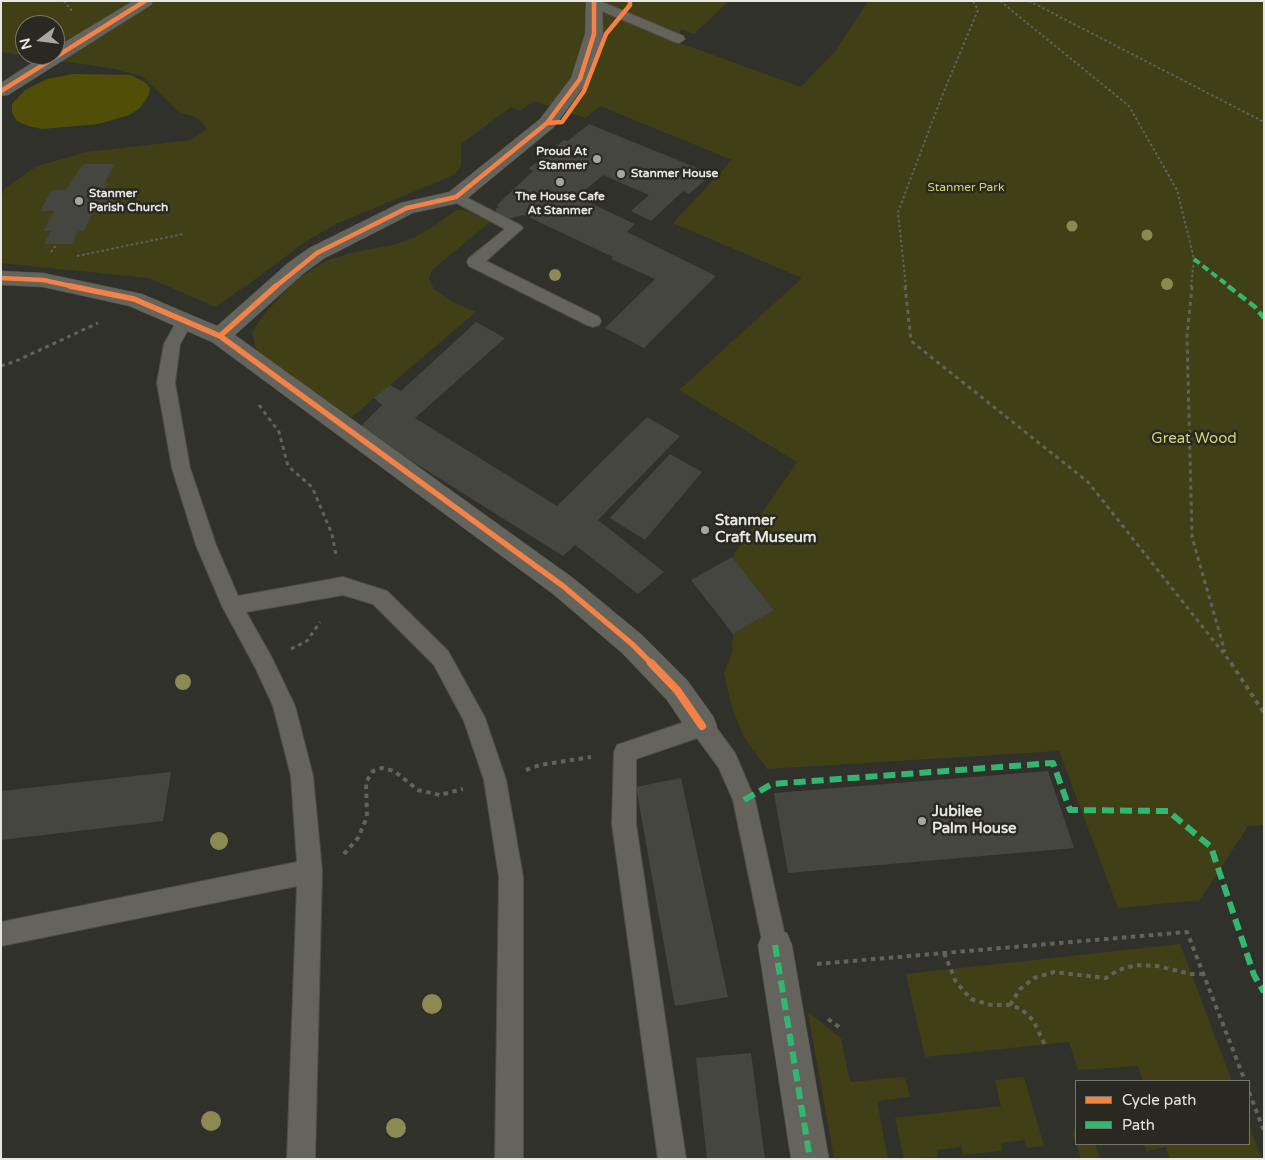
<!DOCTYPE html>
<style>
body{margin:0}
#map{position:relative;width:1265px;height:1160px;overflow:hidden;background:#31312c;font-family:"Varela Round",sans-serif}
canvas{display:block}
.frame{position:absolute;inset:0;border:2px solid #e7e7e1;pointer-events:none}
.legend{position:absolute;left:1075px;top:1080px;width:175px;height:65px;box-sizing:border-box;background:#292921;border:1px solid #75756e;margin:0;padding:6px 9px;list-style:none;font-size:15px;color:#e7e7e1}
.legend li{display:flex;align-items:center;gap:10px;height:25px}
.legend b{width:25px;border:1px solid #75756e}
.north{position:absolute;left:15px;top:15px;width:50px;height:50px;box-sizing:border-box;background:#292921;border:1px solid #75756e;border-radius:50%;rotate:255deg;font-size:14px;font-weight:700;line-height:20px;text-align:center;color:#e7e7e1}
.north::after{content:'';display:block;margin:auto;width:18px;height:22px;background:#a7a7a2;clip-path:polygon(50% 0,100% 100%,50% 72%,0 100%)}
</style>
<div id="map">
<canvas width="1265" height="1160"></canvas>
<div class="frame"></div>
<ul class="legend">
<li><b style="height:6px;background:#f48246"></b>Cycle path</li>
<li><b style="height:6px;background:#33b770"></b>Path</li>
</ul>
<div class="north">N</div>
</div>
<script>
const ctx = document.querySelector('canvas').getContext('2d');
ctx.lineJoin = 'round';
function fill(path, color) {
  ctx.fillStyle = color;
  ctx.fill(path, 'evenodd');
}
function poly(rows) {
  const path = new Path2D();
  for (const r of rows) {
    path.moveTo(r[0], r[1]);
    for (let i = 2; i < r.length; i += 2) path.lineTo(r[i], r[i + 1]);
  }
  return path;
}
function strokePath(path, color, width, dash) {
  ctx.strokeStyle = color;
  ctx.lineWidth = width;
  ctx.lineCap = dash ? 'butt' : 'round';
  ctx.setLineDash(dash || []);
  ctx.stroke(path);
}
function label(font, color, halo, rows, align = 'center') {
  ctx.font = font + ' "Varela Round",sans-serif';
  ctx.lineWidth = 5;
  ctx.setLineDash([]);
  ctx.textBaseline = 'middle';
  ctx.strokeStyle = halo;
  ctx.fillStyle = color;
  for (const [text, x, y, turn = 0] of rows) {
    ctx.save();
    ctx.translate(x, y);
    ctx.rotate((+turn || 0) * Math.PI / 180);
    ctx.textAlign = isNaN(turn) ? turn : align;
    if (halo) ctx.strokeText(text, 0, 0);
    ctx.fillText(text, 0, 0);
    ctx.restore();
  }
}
fill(poly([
 [1,1,729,1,694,34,681,29,679,39,675,43,694,48,801,87,836,50,868,1,1264,1,1264,825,1248,826,1200,900,1118,908,1059,751,767,769,744,737,732,708,724,673,732,652,733,634,774,610,732,557,797,462,679,390,802,278,673,223,732,160,600,106,585,118,534,101,520,111,511,107,461,144,461,166,454,175,336,224,305,242,253,281,215,307,149,278,1,263,1,197,5,188,37,166,87,152,191,140,207,129,202,122,193,116,180,113,143,77,116,69,1,52],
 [25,25,55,25,55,55,25,55],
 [456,210,465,210,490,222,432,270,429,279,434,289,453,302,476,312,351,418,270,363,256,349,252,332,264,314,297,279,326,261,350,253,393,245,413,238,433,227],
 [1180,944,1232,1081,1143,1081,1138,1066,1078,1070,1069,1042,925,1057,906,974],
 [808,1012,841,1038,850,1082,905,1077,910,1097,877,1101,888,1159,834,1159],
 [1024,1077,1044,1146,1027,1148,1025,1140,1001,1143,1002,1151,963,1155,961,1147,937,1150,938,1157,904,1159,895,1118,1001,1106,995,1080],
 [1076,1120,1076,1144,1095,1144,1100,1159,1081,1159,1073,1134],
 [1249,1125,1262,1159,1170,1159,1166,1147,1146,1151,1143,1144,1249,1144]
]), '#403f16');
fill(poly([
 [72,74,131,75,146,83,150,88,149,95,140,108,129,115,99,124,42,129,28,126,17,121,12,113,12,104,25,90,47,79]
]), '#514e08');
fill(poly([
 [589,124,712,174,689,194,683,191,651,221,631,211,649,195,603,175,577,197,635,224,627,232,716,276,644,348,605,328,655,279,611,259,613,257,524,215,506,219,497,215,496,209,499,207,497,205,533,171,528,169,564,140,568,141],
 [83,164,114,164,105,183,108,183,104,191,118,191,108,211,94,211,84,231,78,231,72,244,44,244,51,231,44,231,54,211,40,211,52,190,66,190],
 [476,322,505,338,415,418,557,506,647,417,680,436,598,520,664,572,638,594,575,545,563,556,359,428,382,405,374,398,390,385,401,391],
 [670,454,702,472,645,540,610,518],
 [732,557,774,610,733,634,691,580],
 [1048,771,1074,848,788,873,774,793],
 [171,772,163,821,1,840,1,791],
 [681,778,728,997,675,1006,636,787],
 [751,1053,765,1159,707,1159,696,1058]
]), '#464641');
const lane = poly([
 [589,1,600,1,683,36,685,39,679,43,675,42,590,6,589,1],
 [456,192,520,225,523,228,486,261,599,317,601,321,599,325,593,327,587,325,469,266,467,262,469,258,505,229,451,200,449,197,451,194,456,192],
 [185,315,191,317,193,321,180,344,175,383,190,468,216,545,238,596,343,577,387,591,448,651,485,718,506,780,523,877,523,1159,495,1159,499,877,484,780,464,721,434,665,373,604,343,595,246,612,271,656,295,706,313,776,322,871,315,1159,287,1159,297,886,1,946,1,922,297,862,291,776,273,706,256,669,222,606,196,545,172,468,157,383,164,344,179,317,185,315],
 [702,716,710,719,735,753,755,800,787,945,784,954,775,957,766,954,763,945,733,800,719,768,697,738,636,759,636,824,686,1159,658,1159,612,824,614,752,617,745,702,716]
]);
const street = poly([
 [133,1,153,1,151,5,8,95,1,96,1,83,44,55,55,55,55,48,133,1],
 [586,1,602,1,603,34,589,79,554,127,463,202,413,213,325,258,304,273,235,335,573,578,642,635,687,680,713,716,717,726,713,736,702,740,691,736,667,700,622,653,553,594,212,342,129,306,43,287,1,285,1,271,43,273,142,294,217,326,288,263,309,248,400,203,449,192,540,119,571,78,585,34,586,1],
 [775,928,787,933,792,945,829,1159,791,1159,758,945,763,933,775,928]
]);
strokePath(lane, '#4d4d4a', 2);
strokePath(street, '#4d4d4a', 1);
strokePath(poly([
 [64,1,73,12],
 [1000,1,1129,106,1177,190,1194,259,1191,287],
 [1029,1,1264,122],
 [51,252,57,244],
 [77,256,183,234],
 [906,287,898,212,942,96,978,10,973,1]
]), '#62625b', 2, [2.5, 2.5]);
strokePath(poly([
 [905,286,911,341,1088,482,1232,664],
 [1192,286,1187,336,1192,537,1225,652],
 [1,366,16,361,98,323],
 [259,405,279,432,288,466,312,487,332,534,336,555],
 [291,649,307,641,320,622]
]), '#62625b', 3, [4, 4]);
strokePath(poly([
 [1231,663,1264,713],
 [526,770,540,765,591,757],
 [344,854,358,838,367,817,366,782,373,771,382,768,394,771,418,790,440,795,463,789],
 [944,953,956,982,971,999,991,1005,1010,1005,1021,1009,1033,1020,1045,1045],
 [817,964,1187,932,1245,1081],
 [1010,1005,1020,989,1034,978,1054,972,1106,978,1118,970,1137,965,1157,966,1191,974,1204,974],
 [828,1019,839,1027],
 [1249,1092,1264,1131]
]), '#62625b', 4, [4.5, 4.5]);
fill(lane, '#64645d');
fill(street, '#64645d');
strokePath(poly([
 [1194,259,1230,287]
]), '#33b770', 4, [7, 4]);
strokePath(poly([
 [1228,286,1255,307,1264,318]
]), '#33b770', 4.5, [9, 4.5]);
strokePath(poly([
 [744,800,772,784,1053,763,1070,810,1168,811,1211,847,1254,975,1264,992],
 [775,945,810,1159]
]), '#33b770', 6, [12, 6]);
strokePath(poly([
 [1,91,145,1],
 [547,123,562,122,584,91,606,34,630,5,630,1],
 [1,278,43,280,76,287],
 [275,287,317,253,407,208,456,197,547,123,580,79,594,34,594,1]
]), '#f48246', 4.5);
strokePath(poly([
 [70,286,134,299,220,336,563,586,632,644,652,664],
 [220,336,276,286]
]), '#f48246', 5.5);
strokePath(poly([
 [651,663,677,690,702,726]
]), '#f48246', 8);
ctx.fillStyle = '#8b8a53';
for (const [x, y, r] of [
 [1072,226,5.5],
 [1147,235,5.5],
 [555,275,6],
 [1167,284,6],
 [183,682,8],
 [219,841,9],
 [432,1004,10],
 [211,1121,10],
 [396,1128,10]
]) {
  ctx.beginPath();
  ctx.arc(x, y, r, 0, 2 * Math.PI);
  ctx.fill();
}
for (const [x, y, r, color] of [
 [597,159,5,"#a7a7a2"],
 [621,174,5,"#a7a7a2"],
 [560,182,5,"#a7a7a2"],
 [79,201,5,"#a7a7a2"],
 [705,530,5,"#a7a7a2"],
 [922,821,5,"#a7a7a2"]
]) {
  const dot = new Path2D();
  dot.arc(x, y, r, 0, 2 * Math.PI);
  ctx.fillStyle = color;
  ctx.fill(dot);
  strokePath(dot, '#292921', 2);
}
label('bold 12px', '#e7e7e1', '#292921', [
 ["Proud At",587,152,"right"],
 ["Stanmer",587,166,"right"],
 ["Stanmer House",631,174],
 ["Stanmer",89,194],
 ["Parish Church",89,208],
 ["The House Cafe",560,197,"center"],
 ["At Stanmer",560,211,"center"]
], 'left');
label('12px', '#d5d373', '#292921', [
 ["Stanmer Park",966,188]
]);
label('15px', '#d5d373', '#292921', [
 ["Great Wood",1194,439]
]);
label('bold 15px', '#e7e7e1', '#292921', [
 ["Stanmer",715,521],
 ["Craft Museum",715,538],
 ["Jubilee",932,812],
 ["Palm House",932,829]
], 'left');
</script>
